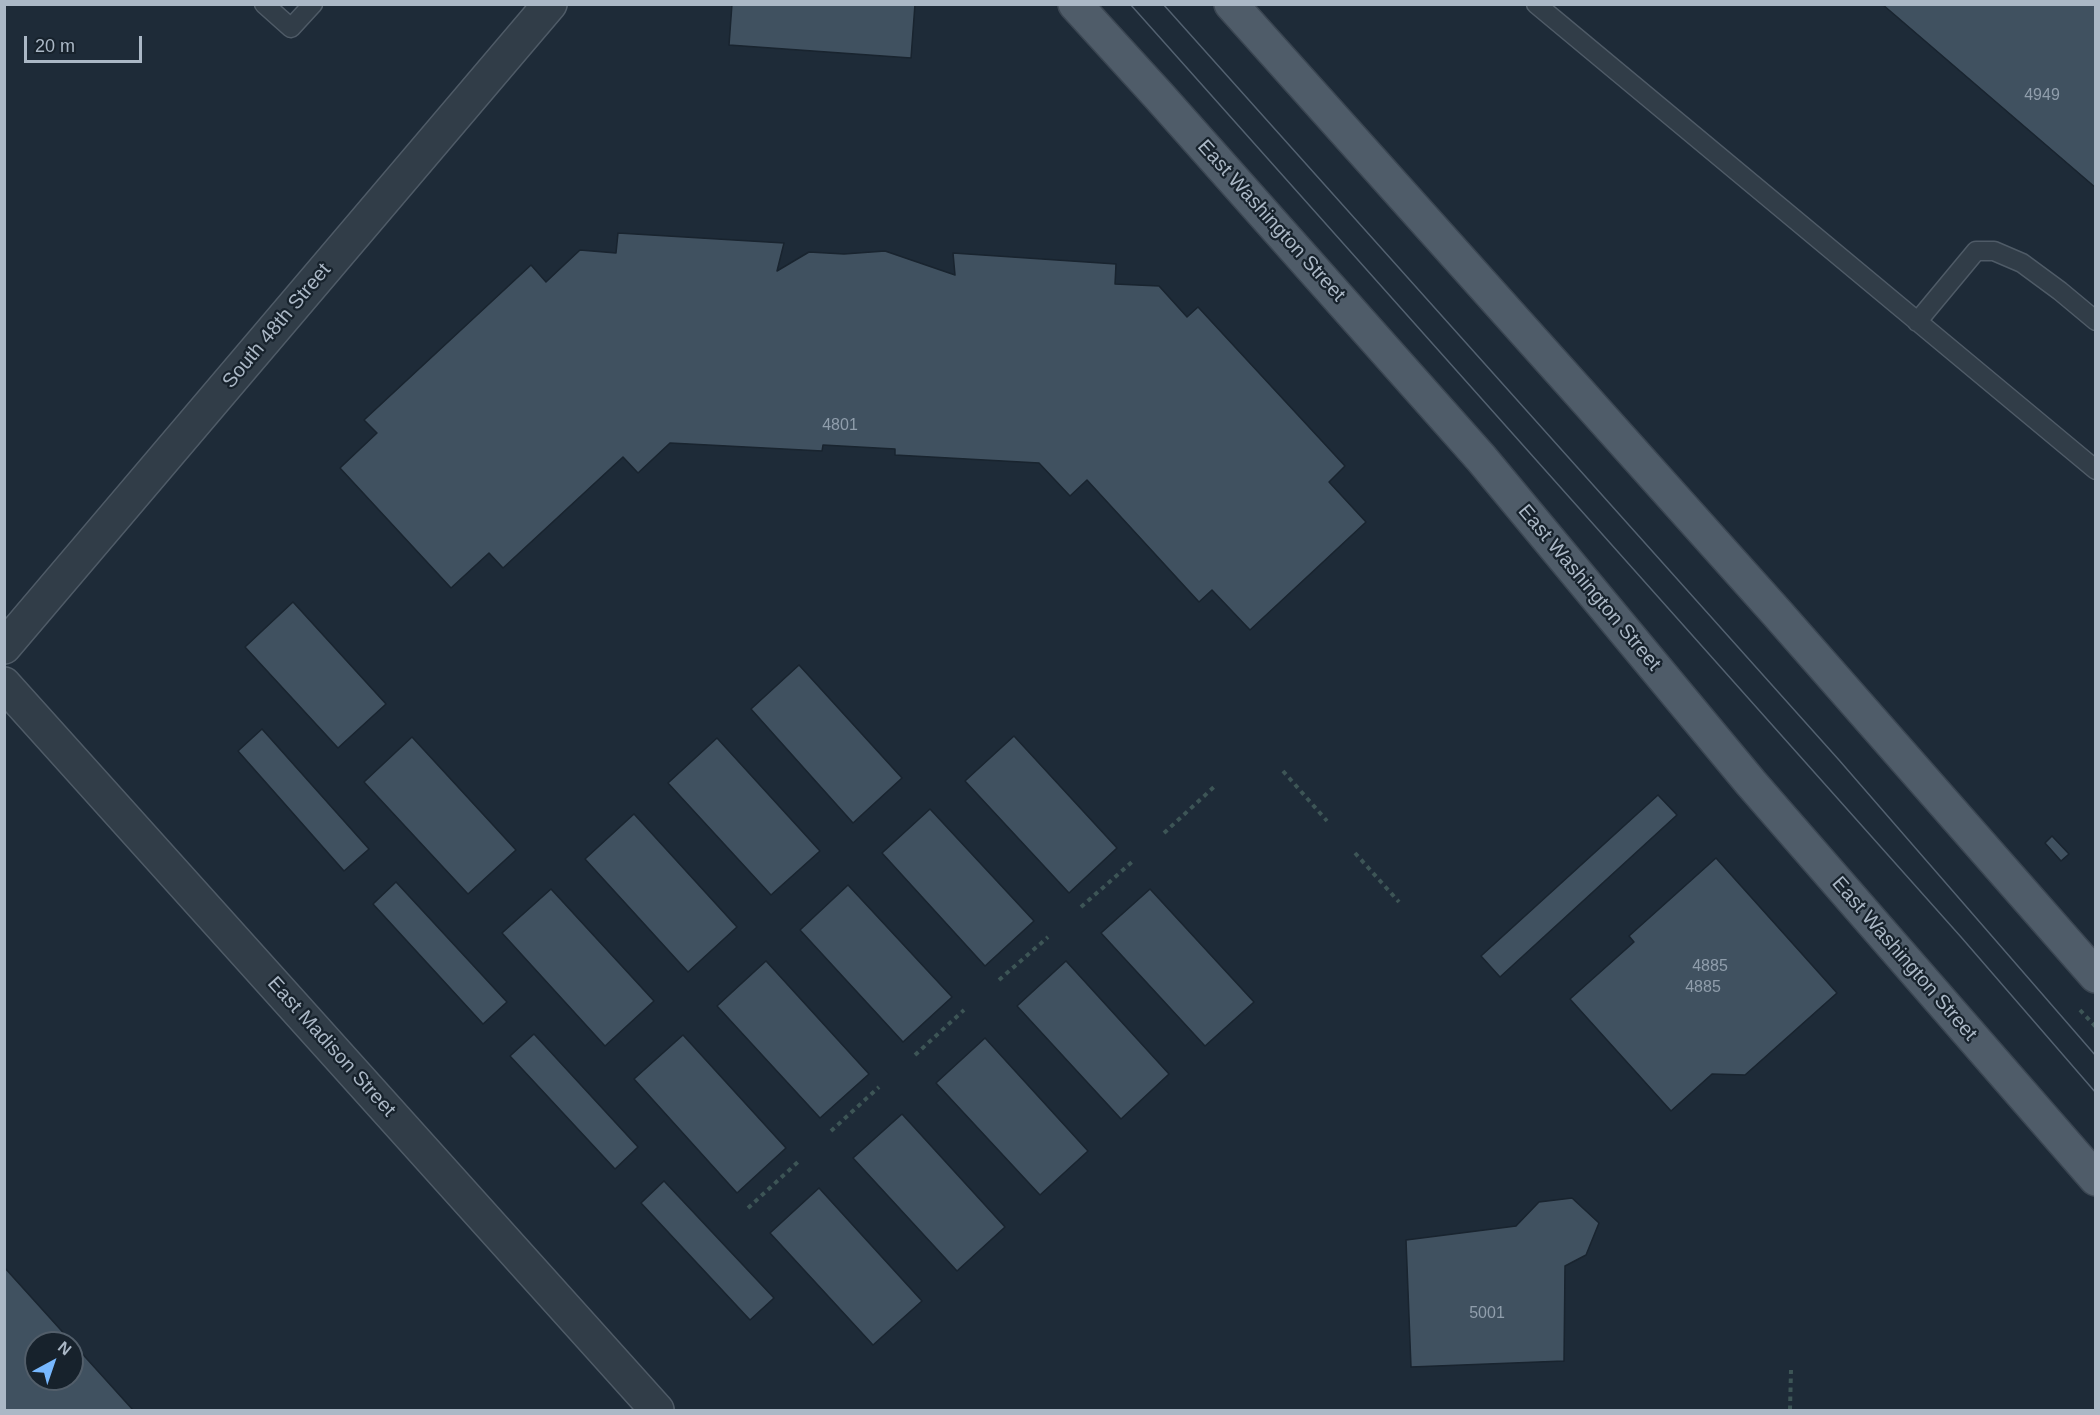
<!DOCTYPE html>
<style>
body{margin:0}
#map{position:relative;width:2100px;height:1415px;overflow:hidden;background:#1e2b38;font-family:Arial,sans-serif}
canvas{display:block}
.frame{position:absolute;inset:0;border:6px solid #abb8c6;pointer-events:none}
.north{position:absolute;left:24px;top:1331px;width:60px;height:60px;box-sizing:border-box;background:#17222c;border:2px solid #525e6a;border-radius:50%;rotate:40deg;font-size:16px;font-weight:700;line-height:24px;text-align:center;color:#abb8c6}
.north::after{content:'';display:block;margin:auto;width:21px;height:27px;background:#77b8ff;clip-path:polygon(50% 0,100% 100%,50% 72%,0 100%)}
.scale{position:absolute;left:24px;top:36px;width:118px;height:27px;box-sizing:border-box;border:3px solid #abb8c6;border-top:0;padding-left:8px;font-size:18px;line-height:21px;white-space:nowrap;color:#abb8c6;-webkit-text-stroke:4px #17222c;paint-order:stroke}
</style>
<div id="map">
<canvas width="2100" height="1415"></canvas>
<div class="frame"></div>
<div class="north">N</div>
<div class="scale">20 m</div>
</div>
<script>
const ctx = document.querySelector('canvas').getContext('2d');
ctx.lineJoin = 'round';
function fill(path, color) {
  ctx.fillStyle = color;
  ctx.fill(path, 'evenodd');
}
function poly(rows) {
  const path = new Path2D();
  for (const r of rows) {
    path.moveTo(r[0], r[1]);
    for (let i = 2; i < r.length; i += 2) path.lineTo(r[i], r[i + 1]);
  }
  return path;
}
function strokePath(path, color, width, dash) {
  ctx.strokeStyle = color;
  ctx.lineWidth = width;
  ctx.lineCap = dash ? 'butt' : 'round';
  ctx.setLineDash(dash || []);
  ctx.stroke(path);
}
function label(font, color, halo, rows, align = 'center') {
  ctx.font = font + ' Arial,sans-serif';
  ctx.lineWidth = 4.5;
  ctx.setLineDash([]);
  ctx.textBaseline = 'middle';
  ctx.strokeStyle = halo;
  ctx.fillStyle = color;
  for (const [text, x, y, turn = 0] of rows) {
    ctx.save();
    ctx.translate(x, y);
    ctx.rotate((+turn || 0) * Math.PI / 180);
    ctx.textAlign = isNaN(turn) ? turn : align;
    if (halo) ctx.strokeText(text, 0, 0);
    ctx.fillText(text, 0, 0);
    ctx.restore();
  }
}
const building = poly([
 [732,4,915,4,911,58,729,45,732,4],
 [1882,4,2096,4,2096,188,1882,4],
 [618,233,784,243,777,271,809,252,844,254,885,251,955,275,953,253,1116,264,1115,284,1159,286,1187,317,1198,307,1345,466,1329,482,1366,522,1250,630,1212,590,1199,602,1087,480,1070,496,1039,463,895,455,895,449,823,445,822,451,670,443,638,473,623,457,503,568,489,553,451,588,340,468,377,433,364,420,531,265,546,282,580,250,616,253,618,233],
 [293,602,386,704,338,748,245,647,293,602],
 [799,665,902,778,853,823,751,709,799,665],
 [262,729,369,849,344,871,238,751,262,729],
 [1014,736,1117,848,1069,893,965,781,1014,736],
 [412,737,516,850,468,894,364,782,412,737],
 [717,738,820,851,771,895,668,783,717,738],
 [1658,795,1677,815,1500,977,1481,956,1658,795],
 [930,809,1034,921,985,966,882,853,930,809],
 [634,814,737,927,688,972,585,859,634,814],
 [2052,836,2069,854,2061,861,2045,843,2052,836],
 [1716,858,1837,993,1745,1075,1712,1074,1671,1111,1570,999,1634,942,1629,936,1716,858],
 [396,882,507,1002,483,1024,373,904,396,882],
 [848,885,952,997,903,1042,800,930,848,885],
 [551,889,654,1001,605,1046,502,933,551,889],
 [1150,889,1254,1002,1205,1046,1101,933,1150,889],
 [766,961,869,1074,820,1118,717,1006,766,961],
 [1066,961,1169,1074,1121,1119,1017,1006,1066,961],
 [534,1034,638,1147,615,1169,510,1056,534,1034],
 [683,1035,786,1148,737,1193,634,1079,683,1035],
 [985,1038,1088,1151,1040,1195,936,1083,985,1038],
 [902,1114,1005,1227,957,1271,853,1158,902,1114],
 [664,1181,774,1298,750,1320,641,1203,664,1181],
 [819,1188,922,1301,873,1345,770,1233,819,1188],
 [1572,1198,1599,1223,1586,1255,1565,1266,1564,1361,1411,1367,1406,1240,1516,1226,1539,1202,1572,1198],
 [4,1267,133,1410,4,1410,4,1267],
 [36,1343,72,1343,72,1379,36,1379,36,1343]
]);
fill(building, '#405160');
strokePath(building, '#19242f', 1.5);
const service = poly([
 [264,4,291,28,313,4],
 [1536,4,2096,470],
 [1917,322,1976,251,1994,251,2022,263,2060,291,2096,321]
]);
const minor = poly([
 [4,647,550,4],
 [4,684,657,1410]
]);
const primary = poly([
 [1075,4,1159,96,1481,458,1751,783,2096,1179],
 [1231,4,1777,613,2096,976]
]);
strokePath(service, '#4f5b67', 21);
strokePath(minor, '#4f5b67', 36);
strokePath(primary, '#3b4652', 36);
strokePath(poly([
 [1283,771,1327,821],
 [1164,833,1215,786],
 [1355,853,1399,902],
 [1081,907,1132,862],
 [999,980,1048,937],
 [2080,1010,2096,1027],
 [915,1055,964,1010],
 [831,1131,879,1087],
 [748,1208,798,1162],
 [1790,1410,1791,1370]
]), '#3d5556', 4, [4.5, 4.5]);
strokePath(service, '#313d48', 18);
strokePath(minor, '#313d48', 33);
strokePath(primary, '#4f5c69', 33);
strokePath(poly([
 [1130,4,1961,937,2096,1093],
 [1163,4,1839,760,2096,1056]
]), '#536170', 1.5);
label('16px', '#909eac', null, [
 ["4949",2042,96],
 ["4801",840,426],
 ["4885",1710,967],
 ["4885",1703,988],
 ["5001",1487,1314]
]);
label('20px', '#abb8c6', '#17222c', [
 ["East Washington Street",1271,221,48],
 ["South 48th Street",277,326,-50],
 ["East Washington Street",1589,588,50],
 ["East Washington Street",1904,959,49],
 ["East Madison Street",331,1047,48]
]);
</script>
